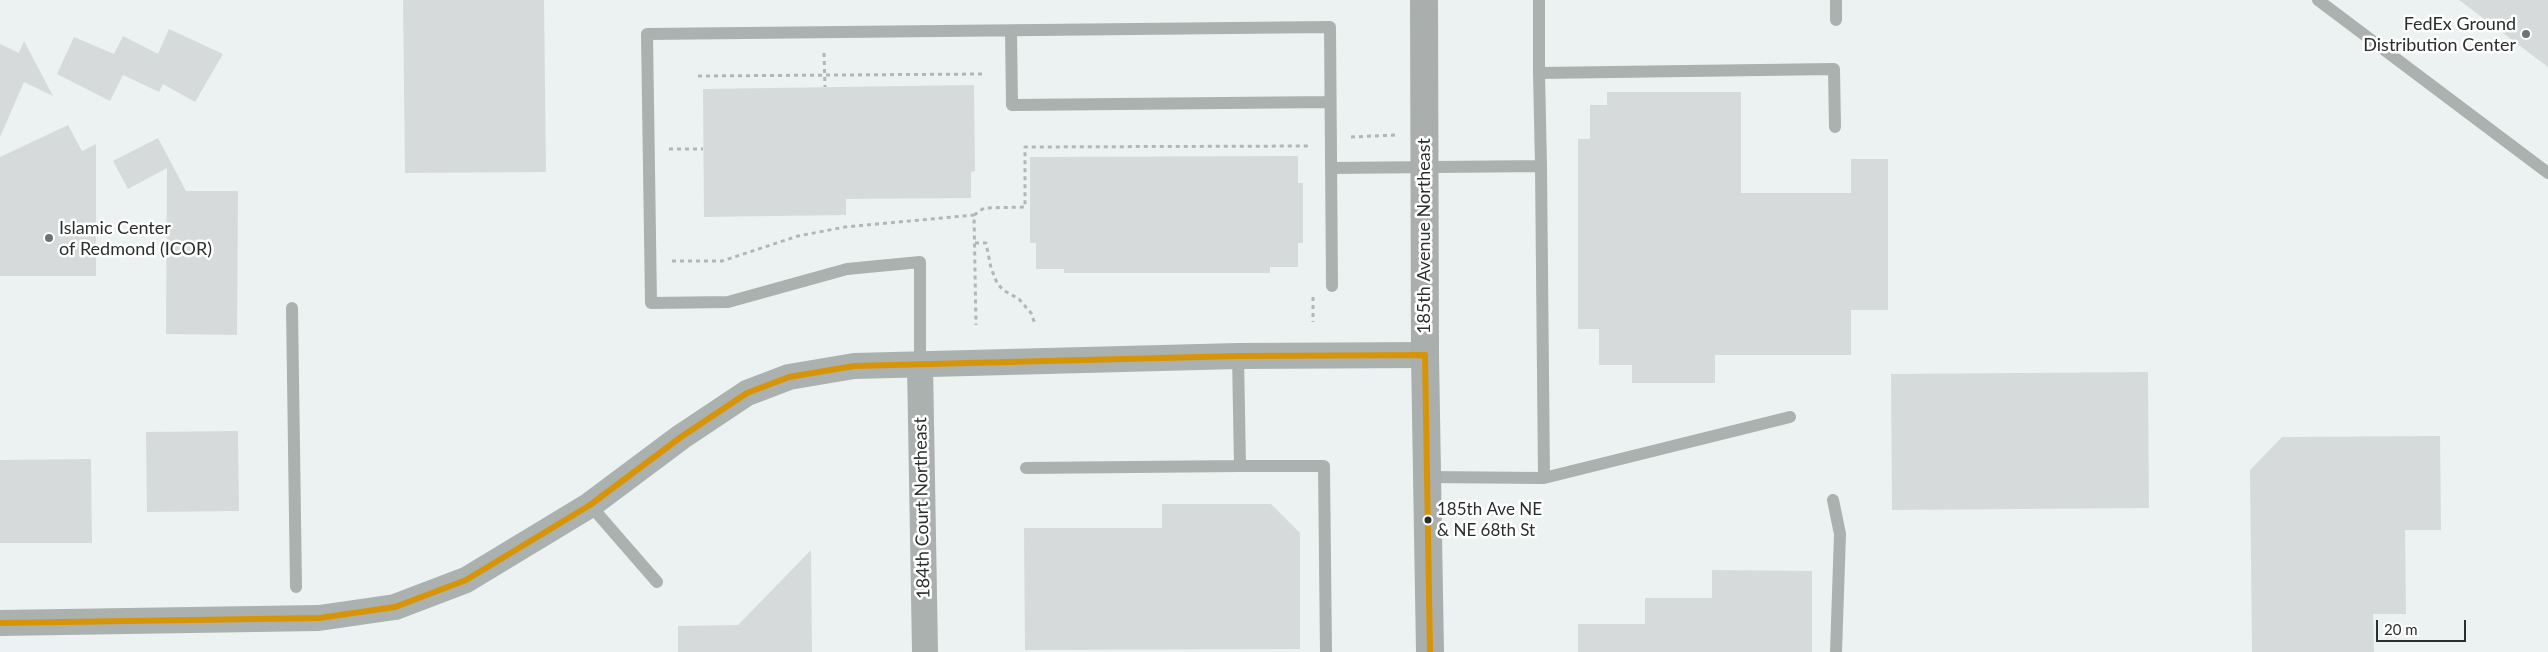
<!DOCTYPE html>
<style>
body{margin:0}
#map{position:relative;width:2548px;height:652px;overflow:hidden;background:#ecf2f1;font-family:Lato,sans-serif}
canvas{display:block}
.scale{position:absolute;left:2376px;top:620px;width:90px;height:22px;box-sizing:border-box;border:2px solid #2a2f2e;border-top:0;padding-left:6px;font-size:15px;line-height:18px;white-space:nowrap;color:#2a2f2e;-webkit-text-stroke:4px #fff;paint-order:stroke}
</style>
<div id="map">
<canvas width="2548" height="652"></canvas>
<div class="scale">20 m</div>
</div>
<script>
const ctx = document.querySelector('canvas').getContext('2d');
ctx.lineJoin = 'round';
function fill(path, color) {
  ctx.fillStyle = color;
  ctx.fill(path, 'evenodd');
}
function poly(rows) {
  const path = new Path2D();
  for (const r of rows) {
    path.moveTo(r[0], r[1]);
    for (let i = 2; i < r.length; i += 2) path.lineTo(r[i], r[i + 1]);
  }
  return path;
}
function strokePath(path, color, width, dash) {
  ctx.strokeStyle = color;
  ctx.lineWidth = width;
  ctx.lineCap = dash ? 'butt' : 'round';
  ctx.setLineDash(dash || []);
  ctx.stroke(path);
}
function label(font, color, halo, rows, align = 'center') {
  ctx.font = font + ' Lato,sans-serif';
  ctx.lineWidth = 5;
  ctx.setLineDash([]);
  ctx.textBaseline = 'middle';
  ctx.strokeStyle = halo;
  ctx.fillStyle = color;
  for (const [text, x, y, turn = 0] of rows) {
    ctx.save();
    ctx.translate(x, y);
    ctx.rotate((+turn || 0) * Math.PI / 180);
    ctx.textAlign = isNaN(turn) ? turn : align;
    if (halo) ctx.strokeText(text, 0, 0);
    ctx.fillText(text, 0, 0);
    ctx.restore();
  }
}
fill(poly([
 [403,0,544,0,546,172,405,173],
 [2459,0,2548,0,2548,67],
 [169,29,223,54,195,102,163,84,159,92,123,75,110,101,57,74,74,37,114,54,123,36,158,54],
 [24,41,53,96,24,82,0,137,0,44,19,53],
 [974,85,975,171,971,172,971,198,846,199,846,215,704,217,703,89],
 [1607,92,1741,92,1741,193,1851,193,1851,159,1888,159,1888,310,1851,310,1851,355,1715,355,1715,383,1632,383,1632,365,1599,365,1599,329,1578,329,1578,139,1590,139,1590,105,1607,105],
 [68,125,82,151,96,144,96,276,0,276,0,157],
 [158,138,186,191,238,191,237,335,166,334,167,168,128,189,113,161],
 [1298,156,1298,183,1303,183,1303,243,1298,243,1298,267,1270,267,1270,273,1064,273,1064,269,1036,269,1036,243,1030,243,1030,157],
 [2148,372,2149,508,1892,510,1891,374],
 [238,431,239,511,147,512,146,432],
 [2440,436,2441,530,2405,530,2406,614,2373,614,2374,652,2252,652,2250,470,2282,437],
 [91,459,92,543,0,543,0,460],
 [1162,504,1271,504,1300,533,1300,649,1025,650,1024,528,1162,528],
 [811,550,812,652,678,652,678,626,738,625],
 [1712,570,1812,571,1812,652,1578,652,1578,624,1645,624,1645,598,1712,598]
]), '#d6dada');
strokePath(poly([
 [824,53,825,87],
 [698,76,983,74],
 [1351,137,1396,135],
 [669,149,703,149],
 [974,215,984,208,1025,207,1025,147,1309,146],
 [975,243,986,243,991,268,997,283,1003,290,1019,299,1031,313,1035,324],
 [672,261,722,261,798,236,845,227,974,215,976,325],
 [1313,297,1313,322]
]), '#b3b6b6', 3, [4, 4]);
strokePath(poly([
 [1539,0,1539,73],
 [1836,0,1836,20],
 [2318,0,2548,173],
 [1011,31,1012,105,1330,102],
 [1331,168,1541,166,1539,73,1834,69,1835,127],
 [292,308,296,587],
 [920,364,920,262,847,269,728,302,651,303,647,34,1330,27,1332,286],
 [1240,466,1324,466,1326,652],
 [1026,468,1240,466,1238,356],
 [1427,477,1544,478,1541,166],
 [1544,478,1790,417],
 [1833,500,1840,534,1836,652],
 [590,505,657,582]
]), '#abb1ae', 12);
strokePath(poly([
 [920,364,925,652],
 [0,623,319,618,395,607,466,580,590,505,681,437,747,393,789,377,854,366,1238,356,1425,355]
]), '#abb1ae', 26);
strokePath(poly([
 [1424,0,1425,355,1430,652]
]), '#aaafad', 28);
strokePath(poly([
 [0,623,319,618,395,607,466,580,590,505,681,437,747,393,789,377,854,366,1238,356,1425,355,1430,652]
]), '#d89407', 6);
for (const [x, y, r, color] of [
 [2526,34,5,"#6e7372"],
 [49,238,5,"#6e7372"],
 [1428,520,4.5,"#2a2f2e"]
]) {
  const dot = new Path2D();
  dot.arc(x, y, r, 0, 2 * Math.PI);
  ctx.fillStyle = color;
  ctx.fill(dot);
  strokePath(dot, '#fff', 2);
}
label('17px', '#2a2f2e', '#fff', [
 ["185th Ave NE",1437,510],
 ["& NE 68th St",1437,531]
], 'left');
label('18px', '#2a2f2e', '#fff', [
 ["FedEx Ground",2516,24],
 ["Distribution Center",2516,45],
 ["Islamic Center",59,228,"left"],
 ["of Redmond (ICOR)",59,249,"left"]
], 'right');
label('18px', '#2a2f2e', '#fff', [
 ["185th Avenue Northeast",1424,236,-90],
 ["184th Court Northeast",922,508,-91]
]);
</script>
